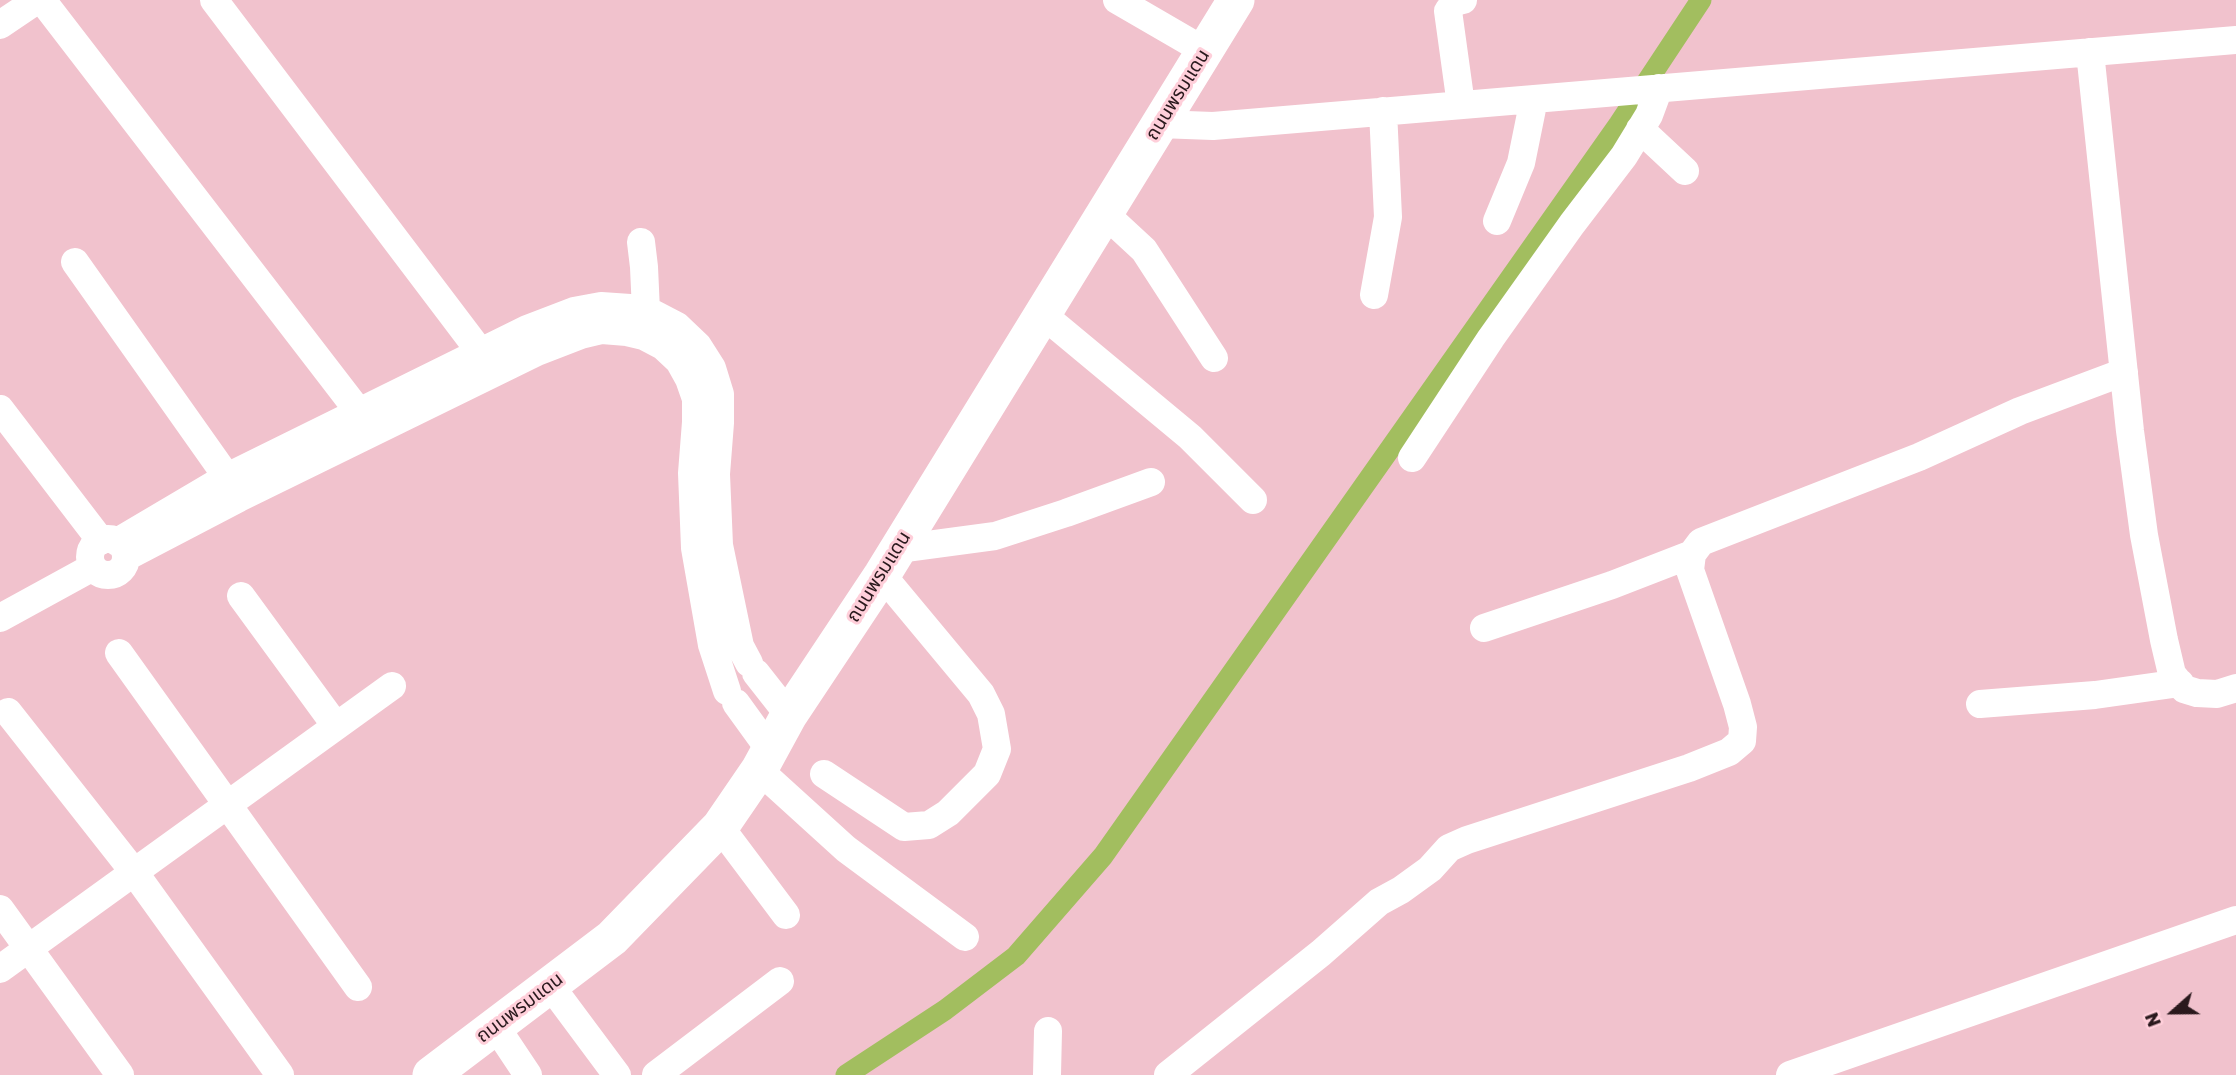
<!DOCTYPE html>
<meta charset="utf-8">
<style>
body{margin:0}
#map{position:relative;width:2236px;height:1075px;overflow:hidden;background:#f1c2cd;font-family:Rubik,sans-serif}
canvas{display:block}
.north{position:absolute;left:2138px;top:977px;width:70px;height:70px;-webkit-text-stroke:5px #ffcfda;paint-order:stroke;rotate:249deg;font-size:19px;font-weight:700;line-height:28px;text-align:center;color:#2a191d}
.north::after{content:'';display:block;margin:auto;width:24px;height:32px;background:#2a191d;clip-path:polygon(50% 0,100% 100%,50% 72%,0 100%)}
</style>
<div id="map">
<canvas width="2236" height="1075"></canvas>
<div class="north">N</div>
</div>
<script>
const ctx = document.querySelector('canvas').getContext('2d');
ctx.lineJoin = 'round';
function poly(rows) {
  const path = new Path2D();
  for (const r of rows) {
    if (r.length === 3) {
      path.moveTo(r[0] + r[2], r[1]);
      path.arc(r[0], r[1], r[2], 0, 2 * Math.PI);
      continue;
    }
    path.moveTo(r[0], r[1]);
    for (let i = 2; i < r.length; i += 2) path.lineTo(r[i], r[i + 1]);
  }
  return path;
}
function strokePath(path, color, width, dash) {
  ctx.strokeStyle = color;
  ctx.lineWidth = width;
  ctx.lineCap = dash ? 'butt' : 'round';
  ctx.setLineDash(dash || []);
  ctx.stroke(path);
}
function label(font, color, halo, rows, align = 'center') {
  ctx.font = font + ' Rubik,"Noto Sans Thai",sans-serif';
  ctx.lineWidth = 6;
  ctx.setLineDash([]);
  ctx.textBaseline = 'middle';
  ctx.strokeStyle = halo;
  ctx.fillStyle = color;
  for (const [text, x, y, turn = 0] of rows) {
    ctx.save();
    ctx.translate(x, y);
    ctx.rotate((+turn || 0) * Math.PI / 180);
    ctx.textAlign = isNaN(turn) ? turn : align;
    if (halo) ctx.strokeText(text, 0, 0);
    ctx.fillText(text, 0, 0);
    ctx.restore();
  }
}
strokePath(poly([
 [846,1075,945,1010,1016,956,1103,856,1619,124,1701,0]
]), '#a2be5f', 21);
strokePath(poly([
 [42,0,369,425],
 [214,0,491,366],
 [1117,0,1205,51],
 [0,25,37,0],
 [2090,52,2130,431,2144,535,2164,640,2172,674,2184,689,2197,693,2217,694,2236,688],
 [1461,105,1448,11,1455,2,1463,0],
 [1159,124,1213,126,2236,40],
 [1640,129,1685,171],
 [1104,213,1144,250,1214,358],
 [1497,221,1521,163,1534,99],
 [641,242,644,267,646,311],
 [75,262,227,477,240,489],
 [1374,295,1388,217,1383,111],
 [1042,314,1190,437,1253,500],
 [0,409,101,541],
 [1412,458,1491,338,1572,224,1624,156,1649,115,1659,88],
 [108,557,18],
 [117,542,227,477,527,329,574,311,601,306,630,308,652,313,677,326,698,346,712,368,720,394,720,423,716,474,719,545,740,646,749,663],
 [898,549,995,536,1066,513,1151,482],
 [126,557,239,498,537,352,581,335,602,330,627,332,644,336,663,346,679,361,689,379,696,399,696,422,692,473,695,548,712,645,727,691],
 [241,596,336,726],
 [0,618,93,567],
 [1484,628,1612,585,1692,554],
 [119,653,358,987],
 [756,673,789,715],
 [736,703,770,750],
 [1980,704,2095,695,2180,683],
 [8,712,134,872,280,1075],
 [759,770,846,849,965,937],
 [824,774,904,827,929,825,948,813,987,774,997,749,991,714,981,694,882,575],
 [720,827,786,915],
 [0,909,120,1075],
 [0,969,392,686],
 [550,985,617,1075],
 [496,1027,528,1075],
 [656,1075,780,981],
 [1047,1075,1048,1031],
 [1168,1075,1321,953,1379,902,1401,890,1430,869,1449,848,1467,840,1689,768,1729,752,1742,741,1743,727,1737,704,1690,570,1692,554,1701,542,1919,457,2020,411,2124,372],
 [1790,1075,2236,920]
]), '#fff', 28);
strokePath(poly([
 [431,1075,612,938,720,827,759,770,789,715,882,575,1236,0]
]), '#fff', 37);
label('19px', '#2a191d', '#ffcfda', [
 ["ถนนพรมแดน",1178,95,-58],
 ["ถนนพรมแดน",879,577,-58],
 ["ถนนพรมแดน",520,1008,-37]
]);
</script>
